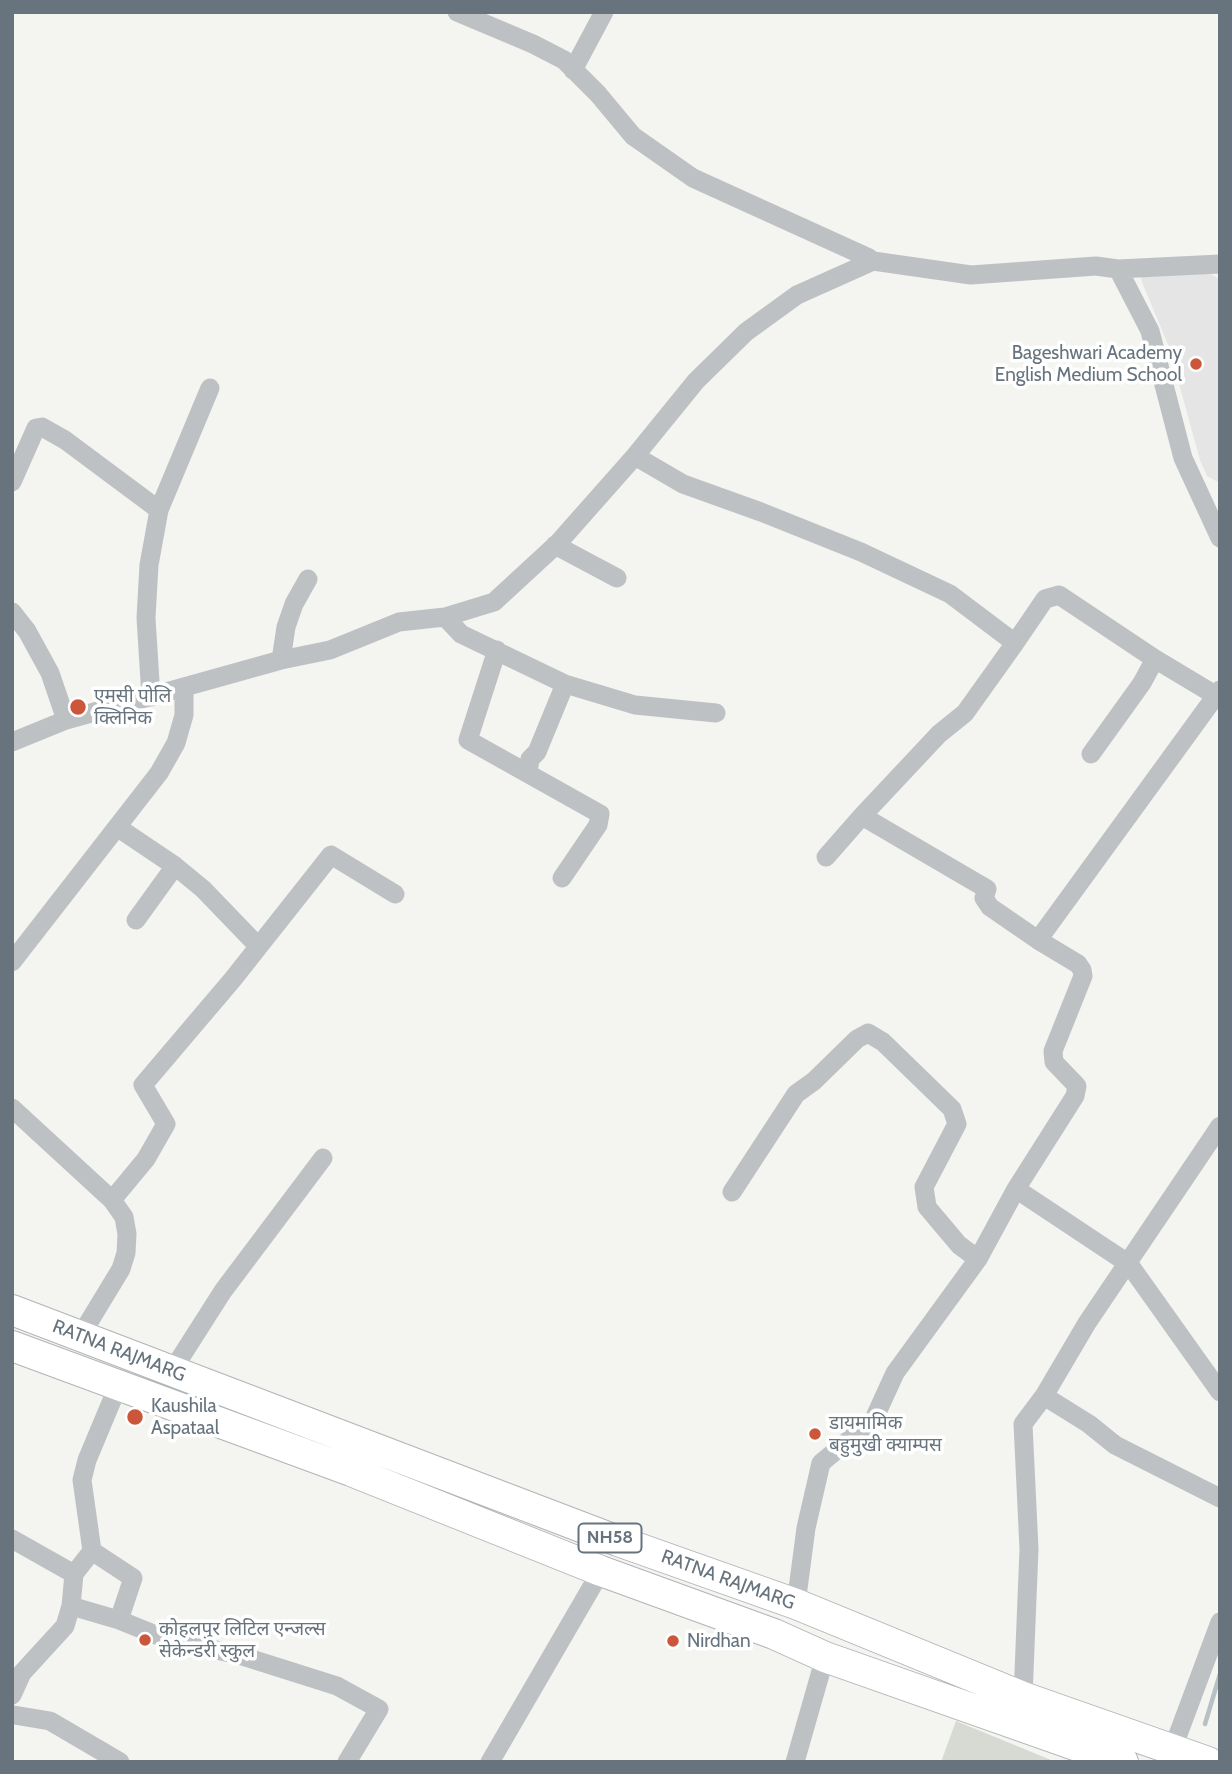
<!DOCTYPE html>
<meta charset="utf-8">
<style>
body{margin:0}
#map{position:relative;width:1232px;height:1774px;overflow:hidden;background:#f4f4f1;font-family:Cabin,sans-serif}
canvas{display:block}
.frame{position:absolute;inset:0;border:14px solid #67747e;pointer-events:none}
</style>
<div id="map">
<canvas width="1232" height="1774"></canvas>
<div class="frame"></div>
</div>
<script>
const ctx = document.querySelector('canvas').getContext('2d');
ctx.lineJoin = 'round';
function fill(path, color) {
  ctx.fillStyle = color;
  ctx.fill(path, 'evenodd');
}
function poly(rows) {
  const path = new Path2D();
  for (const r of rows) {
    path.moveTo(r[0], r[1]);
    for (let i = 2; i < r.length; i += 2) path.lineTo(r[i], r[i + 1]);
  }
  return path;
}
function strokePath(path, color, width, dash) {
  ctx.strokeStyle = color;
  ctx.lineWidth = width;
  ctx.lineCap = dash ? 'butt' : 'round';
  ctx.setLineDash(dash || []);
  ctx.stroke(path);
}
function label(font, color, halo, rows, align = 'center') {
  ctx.font = font + ' Cabin,"Noto Sans Devanagari",sans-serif';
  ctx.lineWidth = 7;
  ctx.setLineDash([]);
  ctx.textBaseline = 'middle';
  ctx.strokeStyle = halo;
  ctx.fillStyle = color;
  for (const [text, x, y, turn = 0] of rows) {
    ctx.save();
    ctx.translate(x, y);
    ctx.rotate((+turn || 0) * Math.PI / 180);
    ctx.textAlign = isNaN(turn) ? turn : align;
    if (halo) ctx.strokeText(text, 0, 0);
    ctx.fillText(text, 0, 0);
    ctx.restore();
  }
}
fill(poly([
 [1197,271,1213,275,1220,280,1220,483,1207,476,1200,460,1169,347,1142,282,1140,273]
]), '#e4e5e4');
fill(poly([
 [956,1721,1056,1762,941,1762]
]), '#d6dad2');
strokePath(poly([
 [1205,1724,1220,1674]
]), '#b7c0c4', 4.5);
const highway = poly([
 [12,1310,618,1541,796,1604,1023,1697,1208,1762],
 [12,1346,351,1471,601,1571,774,1634,825,1657,1123,1762]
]);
strokePath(highway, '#b1b4b6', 32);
strokePath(poly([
 [457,12,533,44,564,60,598,94,633,136,693,178,869,258,873,261,971,275,1096,266,1118,269,1220,264],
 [573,70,604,12],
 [1118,269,1150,331,1183,458,1220,538],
 [635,456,683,484,761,512,861,552,950,594,1015,643,1045,599,1059,595,1155,659,1220,698],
 [12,482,36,428,42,427,65,440,159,510],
 [555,545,617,578],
 [12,612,27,631,50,673,66,720],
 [445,617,461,634,565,684,635,705,716,713],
 [497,650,468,740,600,814,598,825,562,878],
 [281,660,286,627,294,604,308,579],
 [151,697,146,618,149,565,159,510,210,388],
 [12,742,66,720,281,660,330,650,399,622,445,617,494,602,558,543,635,456,696,381,746,332,797,295,873,261],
 [1091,754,1142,683,1155,659],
 [528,773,530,759,537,752,565,684],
 [862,816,939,734,965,713,1015,643],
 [117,827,175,866,203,889,258,946],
 [826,857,862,816,987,889,984,898,990,907,1038,940],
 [136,920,175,866],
 [12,962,159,773,176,743,184,715,184,689],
 [12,1108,112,1200,146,1159,166,1124,143,1085,233,979,331,855,395,894],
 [1016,1189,1129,1264,1220,1392],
 [732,1192,796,1094,814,1081,857,1039,868,1033,883,1042,952,1109,957,1124,924,1187,927,1207,959,1245,978,1259],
 [81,1335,121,1269,126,1253,127,1234,124,1217,112,1200],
 [172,1371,223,1291,323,1158],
 [118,1386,87,1460,82,1480,92,1551,133,1578,119,1620,166,1639,239,1655,337,1686,379,1709,347,1762],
 [1044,1396,1089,1424,1115,1445,1220,1498],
 [12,1539,74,1574],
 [796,1604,806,1528,821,1463,874,1419,895,1373,978,1259,1016,1189,1075,1096,1077,1086,1054,1062,1053,1051,1083,976,1082,970,1078,964,1038,940,1220,690],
 [71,1606,119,1620],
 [12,1695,22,1673,65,1626,71,1606,74,1574,92,1551],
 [1023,1697,1029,1549,1023,1424,1044,1396,1087,1323,1220,1126],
 [14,1715,50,1721,120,1762],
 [1173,1748,1220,1622],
 [490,1762,601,1571],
 [795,1762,825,1657]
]), '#bec1c4', 19);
strokePath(highway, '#fff', 30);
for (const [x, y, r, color] of [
 [1196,364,7,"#cc5639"],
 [78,707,9,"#cc5639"],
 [135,1417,9,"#cc5639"],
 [815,1434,7,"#cc5639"],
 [145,1640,7,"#cc5639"],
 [673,1641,7,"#cc5639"]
]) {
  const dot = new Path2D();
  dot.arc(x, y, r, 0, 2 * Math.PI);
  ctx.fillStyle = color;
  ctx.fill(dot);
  strokePath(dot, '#fff', 2.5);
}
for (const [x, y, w] of [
 [610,1538,63]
]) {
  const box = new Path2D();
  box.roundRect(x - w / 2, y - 14.5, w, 29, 5);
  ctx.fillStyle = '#fff';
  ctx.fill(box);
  strokePath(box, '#67747e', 2);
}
label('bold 18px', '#67747e', null, [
 ["NH58",610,1538]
]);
label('19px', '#67747e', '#fff', [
 ["Bageshwari Academy",1182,353,"right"],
 ["English Medium School",1182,375,"right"],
 ["एमसी पोलि",94,696],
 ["क्लिनिक",94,718],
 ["Kaushila",151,1406],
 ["Aspataal",151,1428],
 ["डायमामिक",829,1423],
 ["बहुमुखी क्याम्पस",829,1445],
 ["कोहलपुर लिटिल एन्जल्स",159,1629],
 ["सेकेन्डरी स्कुल",159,1651],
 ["Nirdhan",687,1641]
], 'left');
label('19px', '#67747e', '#fff', [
 ["RATNA RAJMARG",119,1351,21],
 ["RATNA RAJMARG",728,1580,20]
]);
</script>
